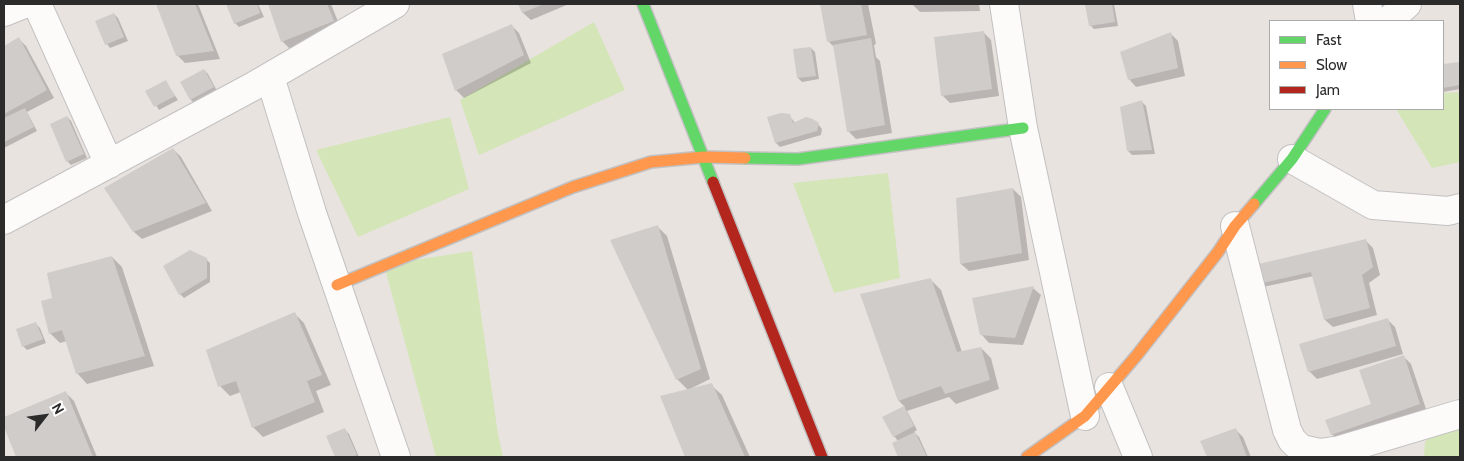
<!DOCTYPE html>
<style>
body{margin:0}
#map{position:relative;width:1464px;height:461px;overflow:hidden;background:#e9e3e0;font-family:Cabin,sans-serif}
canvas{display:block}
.frame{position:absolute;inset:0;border:5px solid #2b2b2b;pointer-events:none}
.legend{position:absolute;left:1269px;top:20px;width:175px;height:90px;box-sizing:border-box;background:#fff;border:1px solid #aaa;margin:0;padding:6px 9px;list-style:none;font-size:15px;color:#2b2b2b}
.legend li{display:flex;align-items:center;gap:10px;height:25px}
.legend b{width:25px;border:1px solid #aaa}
.north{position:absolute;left:20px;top:391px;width:50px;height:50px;-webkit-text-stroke:4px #fff;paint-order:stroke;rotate:60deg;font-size:14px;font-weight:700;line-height:20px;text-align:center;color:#2b2b2b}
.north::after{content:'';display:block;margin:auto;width:18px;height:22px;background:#2b2b2b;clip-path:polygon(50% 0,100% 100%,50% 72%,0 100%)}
</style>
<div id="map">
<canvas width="1464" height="461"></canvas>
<div class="frame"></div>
<ul class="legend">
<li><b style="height:6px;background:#63d668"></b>Fast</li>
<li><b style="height:6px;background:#ff974d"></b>Slow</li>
<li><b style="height:6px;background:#b3261e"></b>Jam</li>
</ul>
<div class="north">N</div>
</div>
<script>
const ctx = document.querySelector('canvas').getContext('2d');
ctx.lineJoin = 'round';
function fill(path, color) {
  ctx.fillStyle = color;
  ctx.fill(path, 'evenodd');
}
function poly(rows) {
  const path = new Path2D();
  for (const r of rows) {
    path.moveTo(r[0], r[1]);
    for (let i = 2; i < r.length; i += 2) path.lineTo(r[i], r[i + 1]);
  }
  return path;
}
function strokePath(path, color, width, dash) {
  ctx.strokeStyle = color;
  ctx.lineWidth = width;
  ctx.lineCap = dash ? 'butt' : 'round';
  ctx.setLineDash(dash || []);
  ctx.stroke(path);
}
fill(poly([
 [594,22,625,90,479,155,460,100],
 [1460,92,1460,162,1432,168,1396,109,1443,109,1443,93],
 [450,117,469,189,358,237,316,150],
 [888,173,900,278,834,293,793,183],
 [472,251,498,434,503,457,436,457,384,265],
 [1460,422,1460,457,1424,457,1425,443,1432,431]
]), '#d4e5b8');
fill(poly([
 [157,4,198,4,220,59,185,63,177,55],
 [227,4,258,4,264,17,239,27,235,23],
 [269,4,331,4,341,29,290,49,282,41],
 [519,4,569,4,531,20,523,13],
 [821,4,868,4,876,44,874,45,876,57,880,61,892,133,856,139,848,131,834,47,829,42],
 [912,4,979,4,980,11,920,12],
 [1086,4,1114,4,1118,26,1094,29,1090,25],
 [114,14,118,18,128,41,110,48,107,44,97,22],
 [511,25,519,33,531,63,464,98,456,90],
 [983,32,991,40,999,96,950,103,942,95],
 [1170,33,1178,41,1185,76,1136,87,1129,79],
 [19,39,26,46,54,98,27,112,37,131,4,148,4,47],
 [811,48,815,52,819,79,802,82,798,78],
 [1459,63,1460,65,1460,89,1443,92,1443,66],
 [204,70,208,74,217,91,195,104,191,100,181,82],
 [165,81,178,100,159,110,147,91],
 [1142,102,1146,106,1155,154,1132,155,1128,151],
 [789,115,795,123,818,124,822,129,821,135,780,147,776,143,769,118],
 [67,117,71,121,87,158,71,165,67,161],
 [173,149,181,157,212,211,142,239,134,232,105,188],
 [1013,189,1021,197,1029,260,969,271,961,264],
 [657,226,667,236,710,379,688,390,677,379],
 [1365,240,1373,248,1380,275,1369,283,1377,315,1333,327,1325,320,1314,276,1263,287,1259,283],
 [112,257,122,267,154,366,87,384,77,373,67,341,60,343,50,333],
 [206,259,210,263,210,282,184,298,180,294],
 [931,280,941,290,962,352,981,348,991,358,999,389,956,404,949,397,907,411,917,430,914,432,919,437,928,457,899,457,893,443,898,441,894,436,884,418,905,407,899,401],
 [1033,288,1041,295,1023,345,989,343,982,335],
 [294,313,304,323,331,385,316,391,324,412,263,437,253,427,241,392,230,396,220,386],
 [1387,319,1395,327,1403,354,1317,379,1309,371],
 [36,324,40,328,46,343,27,350,23,346],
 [1403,356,1411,364,1427,412,1339,442,1332,434,1372,405],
 [711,385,722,395,750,457,686,457,662,397],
 [66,393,74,401,97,457,17,457,4,424,4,418],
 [1235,429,1243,437,1251,457,1208,457,1202,442],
 [345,430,349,434,359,457,337,457,328,436]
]), '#0003');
fill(poly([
 [156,4,195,4,214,51,176,56],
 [226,4,257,4,260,13,234,24],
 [268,4,327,4,334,21,281,42],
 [518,4,544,4,522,13],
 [820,4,861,4,867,35,827,42],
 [1085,4,1112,4,1115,22,1089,26],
 [114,13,124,37,105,45,95,21],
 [512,24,524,55,455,91,442,54],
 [984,31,992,89,941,96,934,37],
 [1171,32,1178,68,1128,80,1120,52],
 [19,37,47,90,4,114,4,46],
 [871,38,885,125,847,132,833,45],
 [811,47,816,76,797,78,793,49],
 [1459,62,1460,85,1443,88,1443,64],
 [204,69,214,87,190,100,180,82],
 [166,80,175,96,154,107,145,91],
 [1142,100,1152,150,1127,151,1120,107],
 [25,108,34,127,4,142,4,118],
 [781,113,790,114,793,123,806,117,813,119,819,123,817,131,775,143,767,117],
 [67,116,84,154,66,162,50,124],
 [173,148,206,203,133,232,104,188],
 [1013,188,1022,253,960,264,956,198],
 [658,225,701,369,676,380,610,240],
 [1366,239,1373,267,1362,275,1370,308,1324,320,1311,272,1258,284,1254,265],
 [190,250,207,258,207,278,179,295,163,266],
 [112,256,145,356,76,374,62,330,49,334,41,301,52,298,47,273],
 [931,278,957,352,981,347,990,380,945,394,941,386,898,401,860,294],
 [1034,286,1015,338,980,335,972,298],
 [295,312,322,375,307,381,315,402,252,428,236,381,218,387,206,350],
 [1388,318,1396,346,1308,372,1299,344],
 [36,322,43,339,22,347,16,329],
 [1404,355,1420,404,1331,435,1325,420,1371,404,1359,370],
 [712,383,745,457,685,457,660,396],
 [66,391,93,457,16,457,4,427,4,417],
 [904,406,914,426,893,437,882,417],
 [345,428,357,455,351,457,335,457,326,436],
 [1236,428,1247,457,1207,457,1200,441],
 [915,432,927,457,898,457,892,443]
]), '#d0ccc9');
const street = poly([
 [37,4,109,164],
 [1004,4,1023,128,1085,416],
 [1367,4,1370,21],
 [4,12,24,4],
 [1388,21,1407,4],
 [270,77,312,213,396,457],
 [1292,159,1373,205,1448,211,1460,208],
 [4,220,252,87,395,4],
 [1235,226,1287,430,1292,440,1301,449,1320,453,1340,450,1460,414],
 [1109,387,1138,457]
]);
const fast = poly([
 [643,4,713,182],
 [745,158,798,159,1023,128],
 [1254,204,1292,159,1325,109]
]);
const slow = poly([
 [337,285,573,187,651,162,704,157,745,158],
 [1027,457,1085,416,1137,355,1218,252,1235,226,1254,204]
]);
const jam = poly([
 [713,182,822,457]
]);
strokePath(street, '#c2c1c2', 30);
strokePath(fast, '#c2c1c2', 14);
strokePath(slow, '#c2c1c2', 14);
strokePath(jam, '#c2c1c2', 14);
strokePath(street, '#fcfbfa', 28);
strokePath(fast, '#63d668', 11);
strokePath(slow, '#ff974d', 11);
strokePath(jam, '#b3261e', 11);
</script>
